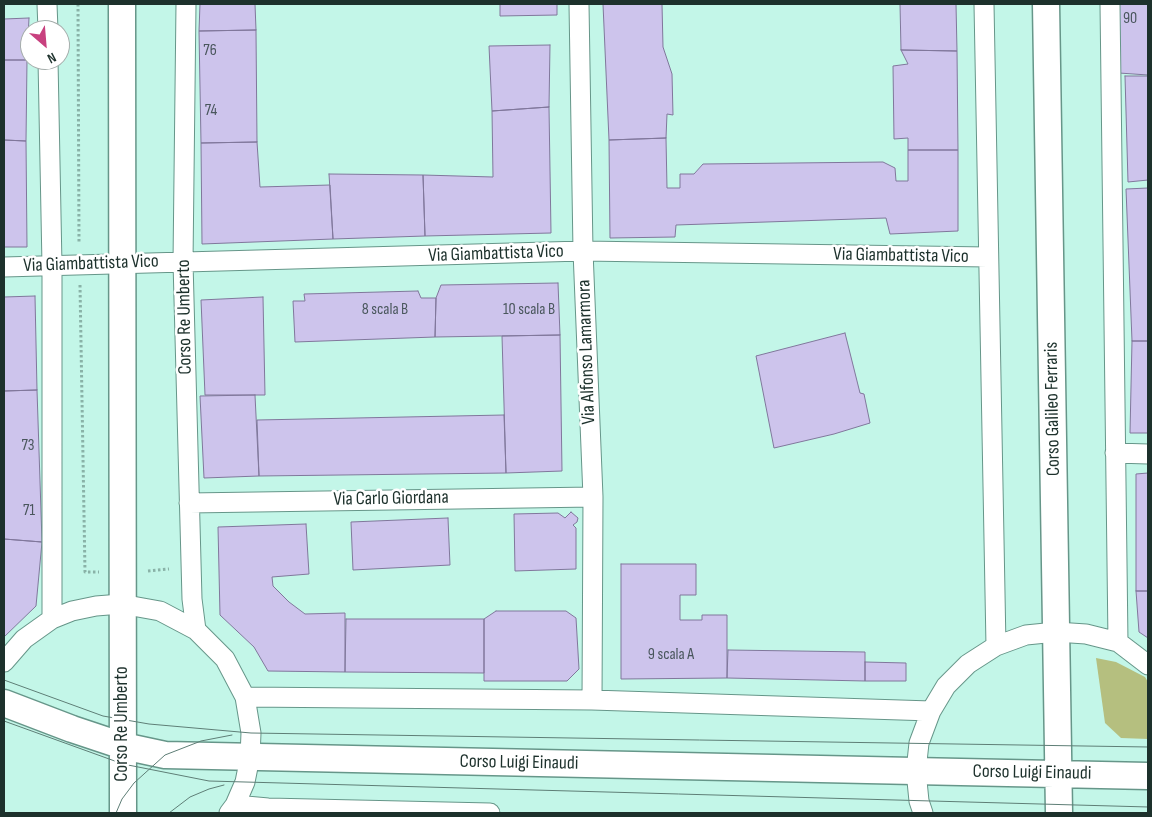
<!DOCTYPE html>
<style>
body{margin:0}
#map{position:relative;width:1152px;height:817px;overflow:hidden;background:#c3f6e8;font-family:"Sofia Sans Condensed",sans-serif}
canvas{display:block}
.frame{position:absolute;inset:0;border:5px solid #1d312c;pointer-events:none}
.north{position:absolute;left:20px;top:20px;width:50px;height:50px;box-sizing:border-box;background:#fff;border:1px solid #a5adab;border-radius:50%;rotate:153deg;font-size:14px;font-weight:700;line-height:20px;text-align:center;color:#1d312c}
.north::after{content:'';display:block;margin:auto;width:18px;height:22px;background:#c8417f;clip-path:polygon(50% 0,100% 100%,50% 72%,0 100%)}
</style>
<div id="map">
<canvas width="1152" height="817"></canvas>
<div class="frame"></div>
<div class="north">N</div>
</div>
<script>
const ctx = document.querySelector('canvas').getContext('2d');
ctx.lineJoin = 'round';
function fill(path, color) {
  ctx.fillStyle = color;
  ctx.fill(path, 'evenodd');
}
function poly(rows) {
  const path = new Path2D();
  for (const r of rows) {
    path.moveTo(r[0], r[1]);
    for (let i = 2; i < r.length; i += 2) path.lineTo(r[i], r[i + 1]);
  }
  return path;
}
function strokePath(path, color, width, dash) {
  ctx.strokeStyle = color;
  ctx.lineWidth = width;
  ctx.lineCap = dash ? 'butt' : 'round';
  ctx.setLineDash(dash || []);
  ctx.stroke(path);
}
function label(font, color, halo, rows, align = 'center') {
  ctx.font = font + ' "Sofia Sans Condensed",sans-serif';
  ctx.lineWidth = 5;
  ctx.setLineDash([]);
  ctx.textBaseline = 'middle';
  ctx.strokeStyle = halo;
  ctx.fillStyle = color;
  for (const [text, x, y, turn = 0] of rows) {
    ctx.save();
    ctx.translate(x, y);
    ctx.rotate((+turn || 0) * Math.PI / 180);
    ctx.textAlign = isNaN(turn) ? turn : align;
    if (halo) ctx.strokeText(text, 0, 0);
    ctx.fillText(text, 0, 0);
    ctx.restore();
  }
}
fill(poly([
 [1096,658,1116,662,1145,677,1148,682,1148,739,1121,738,1105,723]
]), '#b5bf7f');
const building = poly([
 [200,4,255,4,256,30,199,31,200,4],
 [500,4,557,4,557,15,500,16,500,4],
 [603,4,662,4,663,47,672,74,673,115,667,114,666,138,609,140,603,4],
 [900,4,956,4,957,51,901,50,900,4],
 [1119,4,1148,4,1148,75,1119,73,1119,4],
 [29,18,27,60,4,60,4,19,29,18],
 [256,30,257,142,201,143,199,31,256,30],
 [550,45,549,107,492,111,489,46,550,45],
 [901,50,957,51,958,150,908,150,908,138,894,139,893,66,908,64,901,50],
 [4,60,27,60,26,141,4,140,4,60],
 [1125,76,1148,76,1148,180,1128,182,1125,76],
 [549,107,551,233,425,236,423,175,493,177,492,111,549,107],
 [666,138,667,188,680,188,680,174,694,174,703,164,883,162,895,168,896,181,908,181,908,150,958,150,958,231,890,234,886,218,676,225,675,237,610,238,609,140,666,138],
 [4,140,26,141,27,247,4,247,4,140],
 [257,142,260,187,330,185,333,239,202,244,201,143,257,142],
 [329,174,423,175,425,236,333,239,329,174],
 [1148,188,1148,341,1132,341,1126,189,1148,188],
 [558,283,560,335,435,337,436,298,441,285,558,283],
 [418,291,421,298,436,298,435,337,295,342,293,301,305,301,304,294,418,291],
 [35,296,37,390,4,391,4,297,35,296],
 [263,297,265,395,205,395,201,300,263,297],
 [845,333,860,393,864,394,870,423,834,434,774,448,756,356,845,333],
 [560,335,562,471,506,473,502,336,560,335],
 [1132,341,1148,341,1148,433,1130,433,1132,341],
 [37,390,42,542,4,539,4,391,37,390],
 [255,395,259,476,204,478,200,396,255,395],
 [504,415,506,473,259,476,257,420,504,415],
 [1148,473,1148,591,1136,591,1136,474,1148,473],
 [571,512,578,518,577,522,573,525,576,528,576,569,515,571,514,514,558,513,565,518,571,512],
 [448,518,450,565,353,570,351,522,448,518],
 [306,524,309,574,272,577,273,586,289,602,305,614,345,613,345,672,268,671,254,647,220,615,218,527,306,524],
 [4,539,42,542,36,606,4,637,4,539],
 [621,564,696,564,696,595,680,595,680,620,702,620,702,615,727,615,727,678,621,679,621,564],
 [1136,591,1148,591,1148,638,1139,632,1136,591],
 [496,611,566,611,576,618,579,669,567,681,484,681,484,619,496,611],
 [346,619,484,619,484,673,345,672,346,619],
 [728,650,865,652,865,681,727,678,728,650],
 [865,662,906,663,906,681,865,681,865,662]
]);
fill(building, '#cdc4ec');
strokePath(building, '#80779b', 1);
const street = poly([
 [47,4,48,30],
 [186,4,183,262,192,599,196,630],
 [579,4,583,251,593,497,592,700],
 [984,4,996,646],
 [1110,4,1118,642],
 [48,60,52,266,52,619],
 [4,267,583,251,988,257],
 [1115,453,1148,454],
 [189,503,593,497],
 [4,662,24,639,52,619,72,611,96,606,121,604,160,611,196,630,225,659,245,697,251,733,250,757,245,782,235,805,229,813],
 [245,697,592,700,931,711],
 [235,805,268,808,490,813],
 [923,813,919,801,916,771,919,743,931,711,946,686,968,664,996,646,1026,635,1056,632,1086,634,1118,642,1148,665]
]);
const secondary = poly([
 [122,4,123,813],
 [1046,4,1059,813],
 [4,703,72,729,123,746,165,755,1148,776]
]);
strokePath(street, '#669689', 21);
strokePath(secondary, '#669689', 29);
strokePath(poly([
 [78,4,79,244],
 [80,285,85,572,99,572],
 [148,571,169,569]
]), '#89b2a7', 3, [2.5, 2.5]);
strokePath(street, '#fff', 19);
strokePath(secondary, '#fff', 26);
strokePath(poly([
 [4,680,103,716,149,724,251,733,1148,747],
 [4,721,123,764,209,781,1148,807],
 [116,813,122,799,134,783,165,755,201,741,232,735],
 [169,813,190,797,209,789,224,785]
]), '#5e7e76', 1);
label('16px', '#49565c', null, [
 ["90",1130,19],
 ["76",210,51],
 ["74",211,111],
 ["8 scala B",385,310],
 ["10 scala B",529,310],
 ["73",28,446],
 ["71",29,511],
 ["9 scala A",671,655]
]);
label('19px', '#1d312c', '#fff', [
 ["Via Giambattista Vico",496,254,-2],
 ["Via Giambattista Vico",901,256,1],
 ["Via Giambattista Vico",91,264,-2],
 ["Corso Re Umberto",185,317,-91],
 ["Via Alfonso Lamarmora",587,352,-92],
 ["Corso Galileo Ferraris",1053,409,-91],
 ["Via Carlo Giordana",391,499,-1],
 ["Corso Re Umberto",122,724,-90],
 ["Corso Luigi Einaudi",519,763,1],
 ["Corso Luigi Einaudi",1032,773,1]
]);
</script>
